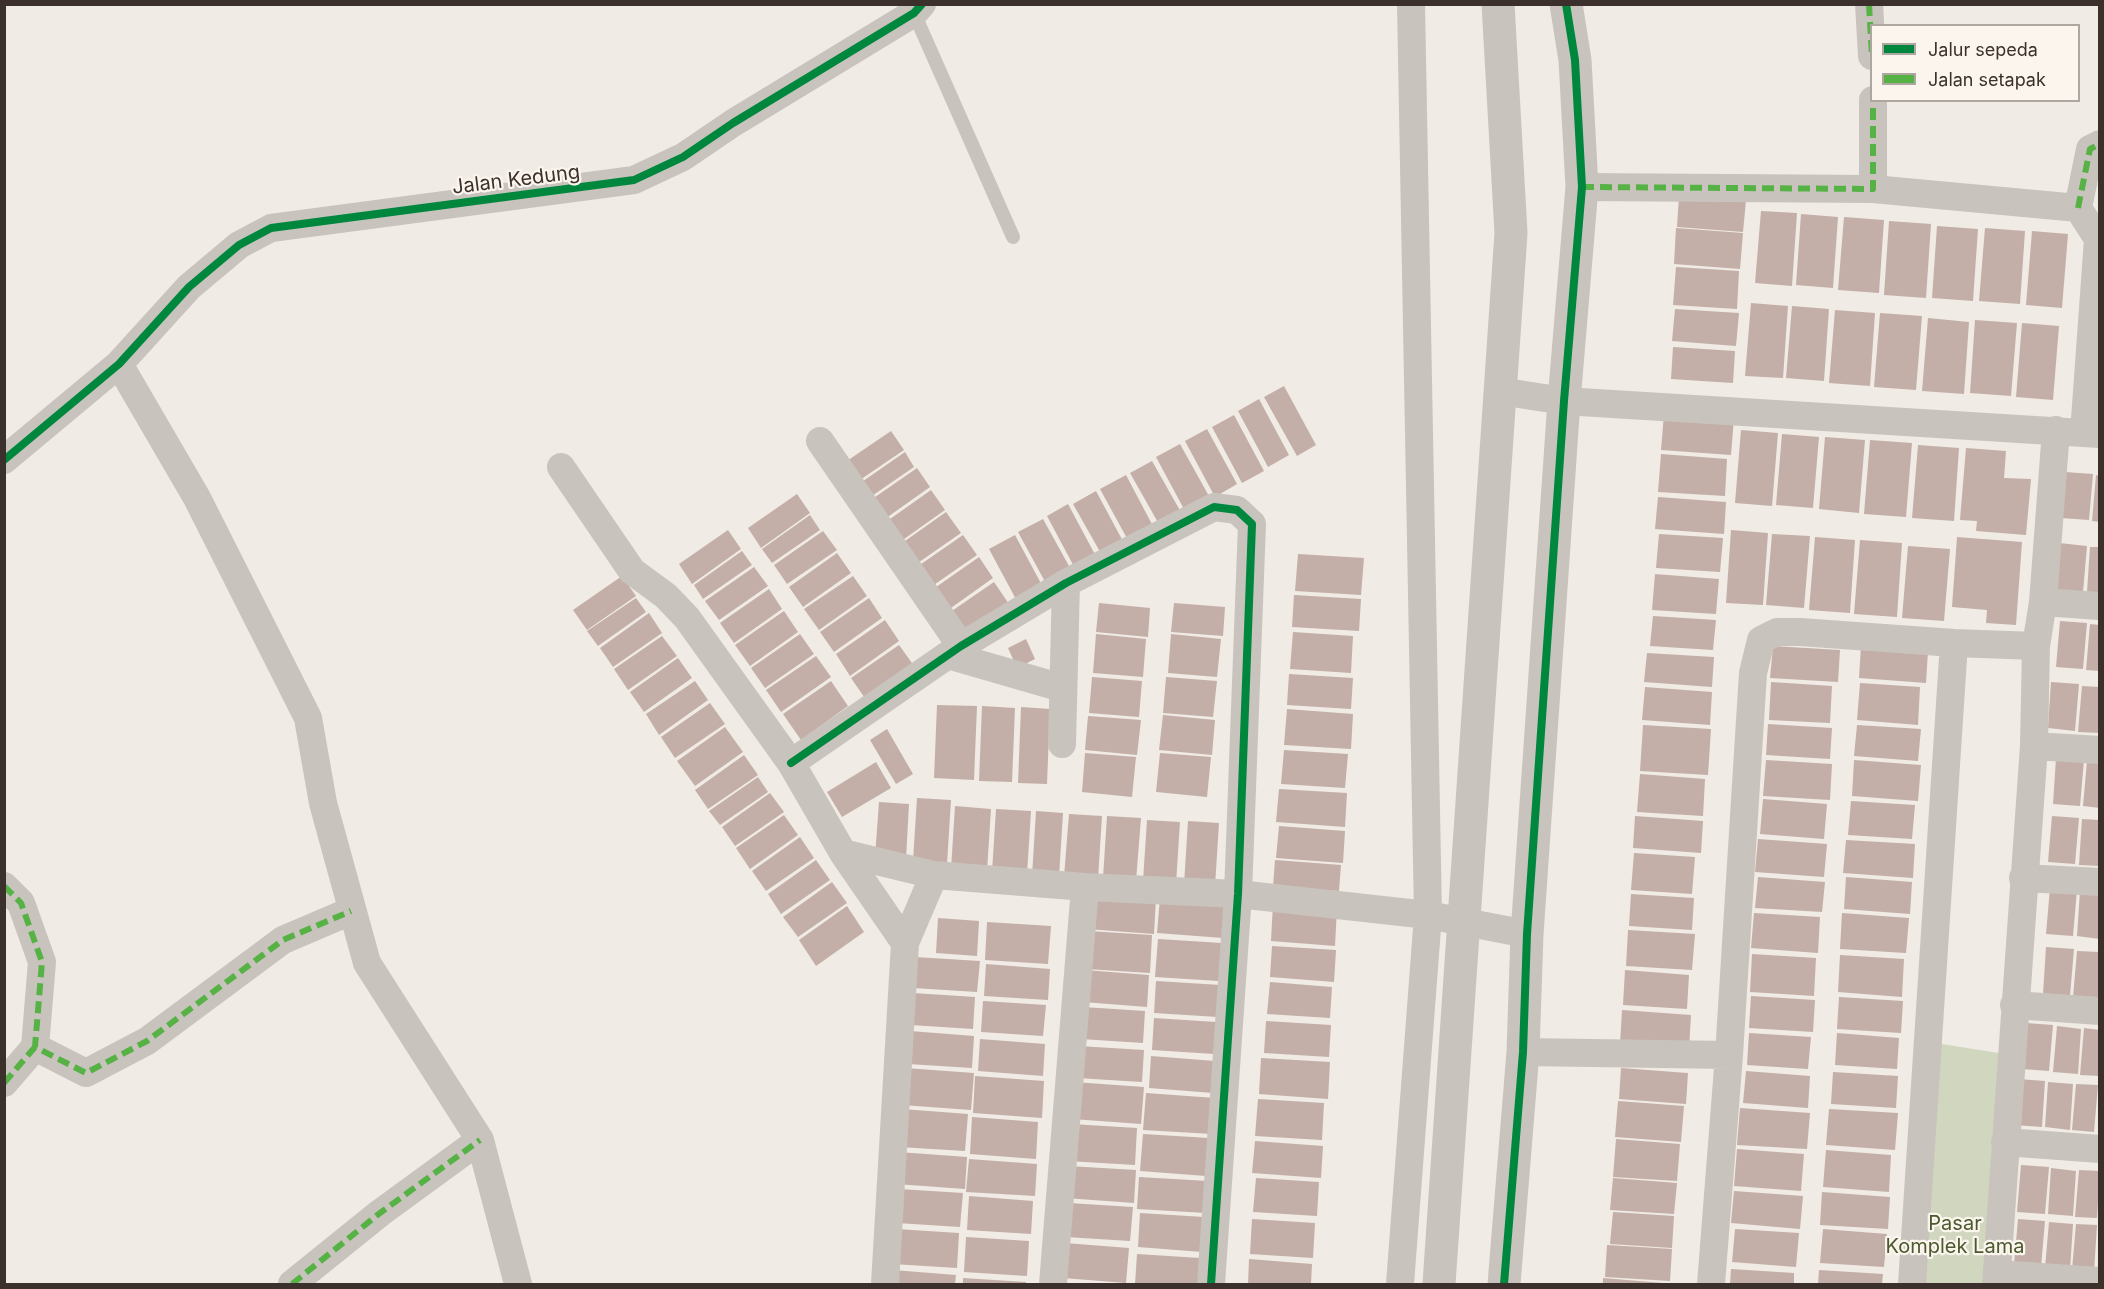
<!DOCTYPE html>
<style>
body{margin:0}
#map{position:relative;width:2104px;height:1289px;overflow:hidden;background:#f0ebe5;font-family:Inter,sans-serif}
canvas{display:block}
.frame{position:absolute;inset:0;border:6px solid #3b302b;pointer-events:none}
.legend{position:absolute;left:1870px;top:24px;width:210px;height:78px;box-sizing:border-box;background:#fbf5ee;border:2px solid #aea6a0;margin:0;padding:8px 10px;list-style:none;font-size:18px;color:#3b302b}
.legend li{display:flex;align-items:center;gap:12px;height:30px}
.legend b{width:30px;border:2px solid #aea6a0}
</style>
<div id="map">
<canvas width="2104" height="1289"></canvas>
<div class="frame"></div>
<ul class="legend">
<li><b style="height:8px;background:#00873e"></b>Jalur sepeda</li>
<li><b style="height:8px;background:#57b246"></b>Jalan setapak</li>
</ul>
</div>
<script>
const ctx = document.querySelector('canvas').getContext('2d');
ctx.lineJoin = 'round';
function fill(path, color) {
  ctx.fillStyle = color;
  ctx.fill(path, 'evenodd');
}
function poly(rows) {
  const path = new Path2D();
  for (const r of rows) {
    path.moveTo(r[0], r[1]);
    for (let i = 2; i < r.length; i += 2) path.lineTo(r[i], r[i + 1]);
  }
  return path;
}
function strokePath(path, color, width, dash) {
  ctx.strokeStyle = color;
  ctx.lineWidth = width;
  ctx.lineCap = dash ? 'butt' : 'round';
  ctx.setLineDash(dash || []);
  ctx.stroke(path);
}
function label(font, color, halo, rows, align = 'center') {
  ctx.font = font + ' Inter,sans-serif';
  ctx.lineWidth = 4.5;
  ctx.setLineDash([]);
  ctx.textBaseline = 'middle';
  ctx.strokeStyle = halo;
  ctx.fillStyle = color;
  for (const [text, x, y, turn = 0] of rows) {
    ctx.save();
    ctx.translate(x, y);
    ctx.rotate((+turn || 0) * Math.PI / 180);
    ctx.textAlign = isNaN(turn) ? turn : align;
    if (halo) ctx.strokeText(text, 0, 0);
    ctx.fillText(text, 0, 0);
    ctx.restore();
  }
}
fill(poly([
 [1929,1042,2005,1054,1992,1284,1912,1284]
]), '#d1d6bf');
fill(poly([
 [1679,196,1746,200,1743,232,1677,227],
 [1761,211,1797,213,1792,286,1755,283],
 [1801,214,1838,217,1833,288,1796,285],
 [1844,217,1884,220,1879,293,1838,290],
 [1889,221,1931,224,1926,298,1884,295],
 [1937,226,1978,229,1973,301,1932,298],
 [1676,228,1743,233,1740,269,1674,264],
 [1985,228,2025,231,2020,304,1979,301],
 [2032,231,2068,234,2062,308,2026,305],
 [1676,267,1739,271,1737,309,1673,305],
 [1751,303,1788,306,1783,378,1745,376],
 [1792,306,1829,309,1824,381,1786,378],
 [1675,309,1739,313,1736,346,1672,341],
 [1835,310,1875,313,1870,386,1829,383],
 [1880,313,1922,316,1916,390,1874,387],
 [1928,318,1969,322,1964,394,1922,391],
 [1975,320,2017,323,2011,396,1970,393],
 [2022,323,2059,326,2053,400,2016,397],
 [1673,347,1735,351,1733,383,1671,379],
 [1284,386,1316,445,1297,456,1264,397],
 [1259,399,1289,455,1268,467,1238,411],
 [1664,414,1734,418,1731,455,1661,450],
 [1234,415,1264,471,1242,483,1212,427],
 [1207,429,1237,484,1215,497,1185,441],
 [1741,430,1778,433,1772,506,1735,503],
 [891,431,904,450,854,484,841,465],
 [1782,434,1819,437,1813,508,1776,505],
 [1825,437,1865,440,1859,513,1819,509],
 [1870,440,1912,443,1906,517,1864,514],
 [1180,444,1210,498,1185,511,1156,457],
 [1918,445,1959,448,1954,521,1912,518],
 [1966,448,2006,451,2004,478,2031,479,2026,535,1976,531,1977,521,1960,520],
 [905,452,914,467,866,500,856,486],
 [1661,454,1727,459,1725,496,1658,492],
 [1152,461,1182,514,1160,526,1130,473],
 [917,468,930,487,882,521,868,502],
 [2065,472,2093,474,2089,520,2061,518],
 [1126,475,1154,528,1129,542,1100,489],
 [2096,475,2100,476,2100,522,2092,521],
 [931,490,945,510,897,544,883,524],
 [1096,491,1125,545,1103,557,1073,504],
 [797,494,810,513,761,548,748,528],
 [1658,497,1726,502,1724,534,1655,529],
 [1068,504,1099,562,1078,574,1047,516],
 [946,512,961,533,912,567,898,546],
 [810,515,820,530,772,563,762,549],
 [1043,519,1074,575,1049,589,1018,532],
 [728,530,741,549,692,584,679,564],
 [1731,530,1768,533,1763,605,1726,603],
 [823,531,837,550,787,584,774,565],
 [1659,534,1723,538,1720,572,1656,568],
 [1772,534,1810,536,1804,608,1766,605],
 [963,535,977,555,928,589,914,569],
 [1015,535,1044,589,1018,603,989,549],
 [1815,537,1855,540,1850,613,1809,610],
 [1957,537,2022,542,2016,625,1986,623,1987,610,1952,607],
 [1860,540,1902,543,1897,617,1854,614],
 [2059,543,2087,546,2083,592,2056,590],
 [1908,546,1950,549,1944,621,1902,618],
 [2090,547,2100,547,2100,593,2087,592],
 [742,551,752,565,703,599,694,585],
 [837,553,851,573,803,607,789,587],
 [1298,554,1364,558,1361,595,1295,591],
 [979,557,993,578,944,613,929,592],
 [754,567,768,586,719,620,705,601],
 [1655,574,1719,579,1716,614,1652,610],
 [622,576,636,596,587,630,573,610],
 [853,576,867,596,819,630,804,609],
 [994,582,1011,607,963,640,946,615],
 [769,589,782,609,734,643,720,623],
 [1294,595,1361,599,1359,631,1292,627],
 [636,598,646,612,598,646,587,631],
 [869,598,882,618,834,652,820,632],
 [1099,603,1150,608,1148,637,1096,632],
 [1174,603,1225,607,1223,636,1171,632],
 [784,611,798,632,750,666,735,645],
 [649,613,662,633,613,667,600,648],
 [1653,616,1716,620,1713,650,1650,646],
 [885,620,899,641,850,676,836,654],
 [2060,621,2087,623,2083,669,2056,667],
 [2090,624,2100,625,2100,671,2086,670],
 [1293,632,1353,636,1351,673,1290,669],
 [800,634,814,654,765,688,751,668],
 [1096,634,1146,639,1143,677,1093,673],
 [1171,634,1221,639,1217,677,1168,673],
 [662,636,677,656,628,690,614,669],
 [1026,639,1035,659,1017,668,1008,648],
 [899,645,917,670,869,704,851,678],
 [1773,646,1840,650,1838,682,1770,678],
 [1861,646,1928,651,1926,683,1859,678],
 [1647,653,1714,657,1712,687,1644,682],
 [816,656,831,677,781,712,766,690],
 [678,658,692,678,644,712,630,692],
 [1289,674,1353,678,1351,709,1287,705],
 [1092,677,1142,681,1139,717,1089,713],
 [1166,677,1217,681,1213,717,1163,713],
 [695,681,708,700,659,735,646,714],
 [831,681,848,706,801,740,783,714],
 [1771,682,1832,686,1830,723,1769,720],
 [2051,682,2079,684,2075,731,2048,728],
 [1860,683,1920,687,1918,725,1857,720],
 [2082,686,2100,687,2100,733,2078,732],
 [1645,687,1712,692,1710,725,1642,720],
 [710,703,725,724,675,758,661,737],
 [937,705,977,706,974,780,934,778],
 [982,706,1015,708,1012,782,979,781],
 [1021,707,1050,709,1047,784,1018,783],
 [1287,709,1353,714,1351,749,1284,745],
 [1163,715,1215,720,1212,755,1159,750],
 [1088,716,1141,720,1137,755,1085,750],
 [1768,724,1832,728,1830,759,1766,755],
 [1643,725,1711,729,1708,775,1640,771],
 [1857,725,1921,729,1918,761,1854,756],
 [725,727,743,752,695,786,677,761],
 [887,729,913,774,896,784,870,740],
 [1284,750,1348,754,1345,788,1281,784],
 [1085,753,1136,757,1132,797,1082,792],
 [1160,753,1211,757,1207,797,1156,792],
 [744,755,758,775,708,809,695,790],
 [2056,758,2084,760,2080,806,2053,804],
 [1766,760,1832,764,1830,800,1763,796],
 [1854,760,1921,765,1918,801,1852,796],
 [2087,761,2100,762,2100,808,2083,806],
 [876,762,891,788,842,817,827,792],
 [1640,774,1705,779,1703,816,1637,812],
 [758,777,768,792,720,825,709,811],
 [1279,789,1347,793,1345,827,1276,822],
 [770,793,784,812,735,846,722,827],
 [917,798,951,800,947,864,913,861],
 [1763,799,1827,804,1824,839,1760,834],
 [1851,801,1915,805,1912,839,1848,835],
 [879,802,909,804,906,859,875,857],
 [955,806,991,809,987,871,951,869],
 [996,809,1031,811,1027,874,992,872],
 [1036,811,1063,813,1059,877,1032,876],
 [1069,814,1102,816,1098,879,1064,877],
 [784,815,798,835,750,869,736,848],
 [1107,816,1141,818,1136,881,1103,878],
 [1635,816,1703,821,1701,853,1633,848],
 [2052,816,2079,818,2075,864,2048,862],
 [2082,819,2100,820,2100,866,2079,865],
 [1147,820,1180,822,1176,884,1143,881],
 [1188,821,1219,823,1215,886,1184,884],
 [1279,826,1345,831,1343,863,1276,858],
 [800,837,814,858,766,891,752,871],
 [1758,839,1827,844,1824,877,1755,872],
 [1846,840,1915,844,1913,878,1843,873],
 [1634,853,1695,857,1692,894,1631,890],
 [816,860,830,880,781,914,768,894],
 [1275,860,1341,865,1339,891,1273,887],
 [1758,877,1825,882,1822,912,1755,908],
 [1846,877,1912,882,1910,914,1844,909],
 [832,882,847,903,798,937,783,917],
 [2050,888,2077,890,2073,936,2046,934],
 [2080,891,2100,892,2100,939,2077,936],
 [1090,894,1156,898,1154,934,1087,929],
 [1631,894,1694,898,1692,930,1629,926],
 [1160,898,1226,902,1223,938,1157,933],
 [1273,903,1337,908,1335,946,1271,941],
 [847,906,864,932,816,966,799,940],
 [1754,913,1820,917,1818,953,1751,948],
 [1842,913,1909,918,1906,953,1840,949],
 [938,918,979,921,977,956,936,953],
 [987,922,1051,926,1048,964,985,960],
 [1628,930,1695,934,1692,970,1626,966],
 [1088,931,1152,935,1150,973,1086,969],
 [1158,939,1222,943,1219,981,1155,977],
 [1272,946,1336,950,1334,982,1270,977],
 [2046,947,2074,949,2070,996,2043,994],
 [2077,951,2100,952,2098,998,2073,997],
 [1752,954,1816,958,1814,996,1750,992],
 [1840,955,1904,959,1902,997,1838,992],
 [915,957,980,961,977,992,913,988],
 [986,964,1050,969,1048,1000,984,996],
 [1085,970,1149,975,1147,1007,1083,1002],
 [1625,970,1689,975,1687,1009,1623,1005],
 [1156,981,1221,985,1218,1017,1154,1013],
 [1270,982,1332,987,1330,1018,1267,1014],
 [913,993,975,997,973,1029,911,1025],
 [1751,996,1815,1000,1813,1032,1749,1028],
 [1839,997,1903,1001,1901,1033,1837,1029],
 [983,1001,1046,1005,1043,1036,981,1032],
 [1083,1007,1145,1011,1143,1043,1081,1039],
 [1622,1010,1691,1015,1689,1049,1620,1044],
 [1154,1018,1216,1022,1214,1054,1152,1050],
 [1266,1021,1331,1025,1329,1057,1264,1053],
 [2026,1023,2053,1025,2049,1071,2022,1069],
 [2057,1026,2081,1029,2078,1074,2053,1072],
 [2084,1028,2100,1030,2100,1076,2080,1075],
 [910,1031,974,1036,972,1068,908,1064],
 [1749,1033,1811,1037,1808,1069,1747,1065],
 [1837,1033,1899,1038,1897,1069,1835,1065],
 [980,1039,1045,1044,1043,1076,978,1071],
 [1079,1046,1144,1050,1142,1082,1077,1078],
 [1151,1056,1215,1061,1213,1093,1149,1088],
 [1261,1058,1330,1062,1328,1099,1259,1094],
 [905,1068,974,1073,971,1110,902,1105],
 [1621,1068,1688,1073,1686,1104,1619,1099],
 [1746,1071,1810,1076,1808,1108,1743,1103],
 [1833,1072,1898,1076,1896,1108,1831,1104],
 [975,1076,1044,1081,1042,1118,973,1113],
 [2018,1079,2045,1081,2042,1127,2014,1125],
 [1074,1082,1144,1087,1141,1124,1072,1119],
 [2048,1082,2073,1084,2070,1130,2045,1127],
 [2076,1084,2098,1085,2094,1132,2072,1130],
 [1146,1093,1215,1098,1212,1134,1143,1130],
 [1258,1099,1324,1103,1322,1140,1255,1136],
 [1618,1101,1684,1106,1681,1142,1615,1137],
 [1740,1108,1810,1113,1807,1149,1737,1145],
 [902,1109,968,1114,965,1151,899,1147],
 [1829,1109,1898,1113,1895,1150,1826,1145],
 [972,1117,1038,1122,1036,1159,970,1154],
 [1071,1124,1137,1128,1135,1165,1068,1161],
 [1143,1134,1209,1138,1206,1176,1140,1171],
 [1616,1139,1680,1144,1677,1181,1613,1177],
 [1255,1141,1323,1146,1321,1178,1252,1173],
 [1737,1149,1804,1154,1801,1191,1734,1186],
 [1826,1150,1891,1155,1889,1192,1823,1187],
 [898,1152,967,1157,965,1189,896,1184],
 [969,1159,1037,1164,1035,1196,966,1192],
 [2021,1165,2049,1167,2045,1214,2017,1212],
 [1068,1166,1136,1170,1134,1203,1065,1198],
 [2051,1168,2076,1171,2073,1216,2048,1214],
 [2079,1170,2100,1171,2097,1218,2075,1217],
 [1139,1177,1208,1181,1206,1213,1137,1209],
 [1256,1178,1319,1182,1317,1216,1253,1212],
 [1613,1178,1677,1183,1674,1214,1610,1210],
 [899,1189,963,1193,960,1227,897,1223],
 [1734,1191,1803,1196,1800,1229,1731,1223],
 [1822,1192,1890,1197,1888,1229,1820,1225],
 [969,1196,1033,1201,1031,1234,967,1230],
 [1069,1203,1133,1207,1130,1241,1066,1237],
 [1613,1212,1674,1216,1672,1248,1610,1244],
 [1140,1213,1204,1217,1202,1252,1138,1247],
 [1252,1219,1315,1223,1313,1258,1250,1254],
 [2018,1219,2045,1221,2041,1267,2014,1265],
 [2049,1222,2073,1224,2070,1270,2045,1268],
 [2076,1224,2097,1225,2094,1272,2072,1270],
 [896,1229,959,1233,957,1268,893,1264],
 [1735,1229,1799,1233,1796,1267,1732,1262],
 [1823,1229,1887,1234,1884,1267,1820,1263],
 [966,1237,1029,1241,1027,1276,964,1272],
 [1065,1243,1129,1248,1126,1283,1063,1278],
 [1607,1245,1672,1249,1670,1281,1605,1277],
 [1137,1254,1200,1258,1198,1284,1135,1284],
 [1249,1259,1312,1264,1311,1284,1248,1284],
 [1731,1269,1794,1273,1794,1284,1730,1284],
 [893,1270,956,1275,955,1284,892,1284],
 [1819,1270,1883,1274,1882,1284,1818,1284],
 [963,1278,1026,1282,1026,1284,963,1284],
 [1603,1278,1663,1283,1663,1284,1603,1284]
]), '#c3afa7');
strokePath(poly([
 [914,13,1013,237]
]), '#c9c3be', 14);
strokePath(poly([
 [1869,4,1872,56],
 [1582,187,1873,189,1873,100],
 [1873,189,2078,208,2098,239,2084,433],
 [2078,208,2090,149,2100,144],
 [119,364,197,498,308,718,323,803,367,963,480,1140,518,1284],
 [1499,391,1564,401,2100,434],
 [820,441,961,646],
 [4,460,119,364,189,287,239,245,271,228,634,180,683,157,733,123,914,13,922,4],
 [561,467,632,571,666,596,687,618,791,763,843,853,905,943],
 [2043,602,2100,606],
 [948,655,1062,688],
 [1062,744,1066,583],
 [2034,746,2100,750],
 [791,763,961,646,1066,583,1214,507,1237,510,1252,524,1238,894,1211,1284],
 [843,853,934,875],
 [2023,878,2100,882],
 [4,886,21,903,42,962,35,1047,86,1073,147,1041,283,940,351,911],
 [2014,1005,2100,1011],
 [1523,1052,1729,1055],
 [4,1083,35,1047],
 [2005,1142,2100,1149],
 [1997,1274,2100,1281],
 [292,1284,380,1213,480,1140],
 [885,1284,905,943,934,875,1085,887,1238,894,1428,915,1527,934],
 [1053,1284,1085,887],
 [1400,1284,1428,915,1411,4],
 [1711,1284,1729,1055,1753,673,1761,640,1777,632,1800,632,1954,643,2036,646],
 [1912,1284,1954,643],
 [1996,1284,2034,746,2036,646,2043,602,2056,430]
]), '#c9c3be', 28);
strokePath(poly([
 [1439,1284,1511,233,1498,4],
 [1504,1284,1523,1052,1527,934,1564,401,1582,187,1575,60,1566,4]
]), '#c9c3be', 33);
strokePath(poly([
 [1869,4,1872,56],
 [1582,187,1873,189,1873,100],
 [2078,208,2090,149,2100,144],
 [4,886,21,903,42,962,35,1047,86,1073,147,1041,283,940,351,911],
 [4,1083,35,1047],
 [292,1284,380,1213,480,1140]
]), '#57b246', 6, [12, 6]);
strokePath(poly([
 [4,460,119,364,189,287,239,245,271,228,634,180,683,157,733,123,914,13,922,4],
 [791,763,961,646,1066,583,1214,507,1237,510,1252,524,1238,894,1211,1284],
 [1504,1284,1523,1052,1527,934,1564,401,1582,187,1575,60,1566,4]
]), '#00873e', 8);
label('20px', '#3b302b', '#fbf5ee', [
 ["Jalan Kedung",516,180,-7]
]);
label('20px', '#4a5a2e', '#fbf5ee', [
 ["Pasar",1955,1224],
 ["Komplek Lama",1955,1247]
]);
</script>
